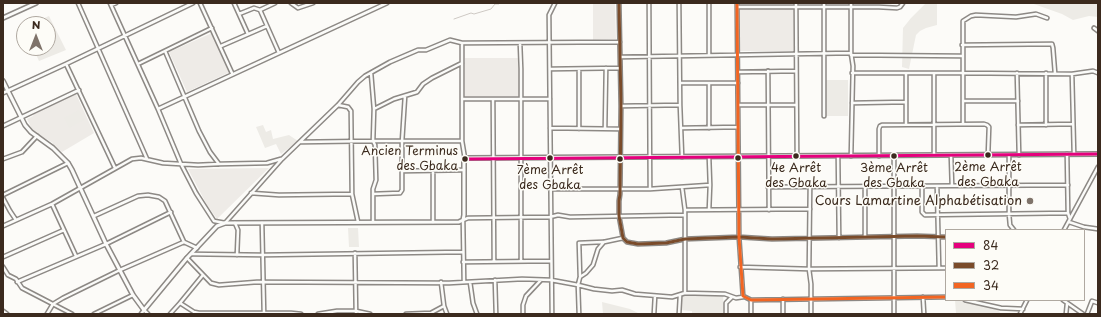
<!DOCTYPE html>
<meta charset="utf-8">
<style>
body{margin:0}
#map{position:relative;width:1101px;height:317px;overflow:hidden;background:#fcfbf8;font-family:"Playpen Sans",sans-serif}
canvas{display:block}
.frame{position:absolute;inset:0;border:4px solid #3b2a1e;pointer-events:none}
.legend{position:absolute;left:945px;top:229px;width:140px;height:72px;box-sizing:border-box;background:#fdfcf7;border:1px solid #afa8a0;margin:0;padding:5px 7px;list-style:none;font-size:12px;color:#3b2a1e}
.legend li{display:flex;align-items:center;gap:8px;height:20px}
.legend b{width:20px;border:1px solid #afa8a0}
.north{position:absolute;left:16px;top:16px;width:40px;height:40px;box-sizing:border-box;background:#fdfcf7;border:1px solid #afa8a0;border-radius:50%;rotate:0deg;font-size:11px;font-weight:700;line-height:16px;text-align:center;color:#3b2a1e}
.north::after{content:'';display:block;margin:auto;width:14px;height:18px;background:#7f736a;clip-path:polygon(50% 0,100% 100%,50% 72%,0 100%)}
</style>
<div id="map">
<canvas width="1101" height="317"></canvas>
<div class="frame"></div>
<ul class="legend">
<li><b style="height:5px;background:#e5007d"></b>84</li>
<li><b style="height:5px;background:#7a4b2a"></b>32</li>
<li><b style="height:5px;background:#f26522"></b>34</li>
</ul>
<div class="north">N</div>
</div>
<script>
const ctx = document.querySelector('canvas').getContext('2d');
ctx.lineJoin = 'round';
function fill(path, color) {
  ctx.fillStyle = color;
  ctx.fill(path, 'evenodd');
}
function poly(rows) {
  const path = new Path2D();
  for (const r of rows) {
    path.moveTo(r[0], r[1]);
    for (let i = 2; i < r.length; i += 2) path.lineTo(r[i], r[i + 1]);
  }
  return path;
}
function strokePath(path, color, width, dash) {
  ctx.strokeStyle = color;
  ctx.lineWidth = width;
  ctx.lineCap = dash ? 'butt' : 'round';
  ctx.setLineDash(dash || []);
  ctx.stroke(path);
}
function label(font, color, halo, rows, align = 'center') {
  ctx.font = font + ' "Playpen Sans",sans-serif';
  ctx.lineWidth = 3;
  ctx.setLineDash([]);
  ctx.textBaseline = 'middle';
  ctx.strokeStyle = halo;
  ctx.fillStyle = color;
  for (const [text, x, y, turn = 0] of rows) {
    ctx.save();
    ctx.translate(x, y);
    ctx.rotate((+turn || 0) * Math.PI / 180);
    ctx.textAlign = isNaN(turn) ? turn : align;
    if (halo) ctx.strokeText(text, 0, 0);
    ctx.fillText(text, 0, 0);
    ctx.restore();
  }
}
fill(poly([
 [593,3,615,3,616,39,593,40],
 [794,9,794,51,739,51,739,10],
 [212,33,230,72,187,92,169,52],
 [465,58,519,58,519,96,465,96],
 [76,94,94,133,62,152,52,145,53,143,33,131,27,119,33,116,34,114],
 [269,168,217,219,207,205,188,169]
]), '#eeebe7');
fill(poly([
 [926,3,937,4,937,25,926,28,920,31,916,35,909,69,902,67,903,28,911,18],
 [1031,3,1098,3,1098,17,1089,16,1073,20,1062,14],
 [49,16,66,50,39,61,33,48,48,48,48,24,31,24],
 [825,80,848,80,848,116,826,116],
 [79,110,84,120,69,128,64,118],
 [263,125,266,132,271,130,273,139,289,135,298,141,281,154,276,144,265,148,256,127],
 [348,228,358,228,359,247,349,247],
 [685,294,723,294,724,314,692,314,692,311,681,310,682,297],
 [955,300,961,301,987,307,998,310,1001,314,953,314,956,313],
 [602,302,630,309,640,314,603,314]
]), '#edebe6');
strokePath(poly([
 [454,19,471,13,474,14,491,9,495,4,499,4,500,3]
]), '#cec9c4', 1);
const street = poly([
 [78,3,147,159],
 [110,3,158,109,181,164,196,193,214,221,225,223,282,159,338,105,358,82,365,76,390,62,418,50,426,50,450,40,462,43,620,42],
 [200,3,232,73],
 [234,3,248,34],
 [291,3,298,8,313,3],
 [619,3,621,106,620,194,619,201,619,216,623,238,627,242,638,244,666,243,685,239,739,237,772,239,917,236,946,237],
 [649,3,650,189],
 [679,3,680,105,682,157],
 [737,3,739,237,743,296,751,300,946,297],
 [796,3,797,156],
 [824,3,824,116],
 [851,3,851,53,853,66,851,156],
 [111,5,116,3],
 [737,7,879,7,897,8,900,7,903,3],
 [260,10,279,53],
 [239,14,254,8,260,10,275,3],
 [1094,28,1098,31],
 [462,43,462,141,465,159],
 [520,43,521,69,521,261],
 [962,45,1052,44,1053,48,1055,73],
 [221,46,267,26],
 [165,51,199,131,210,152,219,164],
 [709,55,709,3],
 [851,55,962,56],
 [620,57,851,53],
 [66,64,115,168],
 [138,64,212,28],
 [550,69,620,68],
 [768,71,769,210],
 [738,72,796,71],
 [371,73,374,109,373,141,375,145,376,180,373,189,373,222],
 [852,73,962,73,1072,74,1093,71,1098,73],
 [906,73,906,125],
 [934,73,934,155],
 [1017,73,1019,155],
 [1046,73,1046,125],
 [1072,74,1074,154],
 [680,83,738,83],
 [709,83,709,128],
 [3,93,66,64,193,3],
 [462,99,550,99],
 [493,99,494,261],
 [963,101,1018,101],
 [852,103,906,102],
 [338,105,348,107,351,111,352,194,358,222],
 [738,105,796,105],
 [621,106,680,105],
 [158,109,387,3],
 [374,109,394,99,417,92,423,84,432,78,462,63],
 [963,124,963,21,971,16,976,15,1016,17,1036,14,1047,18],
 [1018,125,1073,124],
 [3,126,79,90],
 [550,128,620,129],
 [605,128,606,68],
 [682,128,738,127],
 [579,129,579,69],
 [301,142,373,141,462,141],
 [1067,154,1068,213,1070,219],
 [894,155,894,314],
 [951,155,952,186],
 [1009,155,1009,214,1010,225,1014,230],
 [838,156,839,238],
 [879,156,879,129,880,126,882,125,984,124,987,125,989,127,988,155],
 [709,157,710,185,709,210],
 [3,159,22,152,37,136],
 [402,171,464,170],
 [433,171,433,222],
 [922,186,922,212,925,215,1068,213],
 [937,186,939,268],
 [768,187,1068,185],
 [810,187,809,269,811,284,811,314],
 [550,189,650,189,710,185],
 [251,193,279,195,352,194],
 [373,194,400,193,402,190,402,142,405,96],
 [3,195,68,163],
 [3,198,10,211,16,220],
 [52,204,76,256],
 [685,210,810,209],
 [94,216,138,196,148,195,159,197,165,201,184,242,197,248],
 [1069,222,1084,227,1098,229],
 [235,223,238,230,237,255],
 [262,223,264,314],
 [3,226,52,204,132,159,141,158,163,163,198,165,219,164,267,163,281,159],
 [1064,230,1098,167],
 [865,237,865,187],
 [355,253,356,314],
 [191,254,263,255,463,252],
 [3,257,64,230],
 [187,258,211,283,219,285,257,282,449,283,522,279,551,280,578,285,594,289,612,291,622,290,635,294,672,297,685,293,685,210,682,187],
 [463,262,551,261],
 [3,267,8,275,16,279,22,288,72,314],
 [740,267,809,269,946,268],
 [580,276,579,243,603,242],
 [495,280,496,314],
 [17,282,106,244,171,212],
 [441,282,444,306,447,314],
 [464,282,463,220,468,218,550,217,558,215,570,217,684,215],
 [470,282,473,303,477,314],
 [685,293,725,294,736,298,743,297],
 [923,297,924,314],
 [965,300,1001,308,1023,309],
 [1063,300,1083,314],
 [180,303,194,312,199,313,291,313,301,314],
 [3,311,7,314],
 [47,314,53,304,63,298,120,270,184,242],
 [94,314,133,295],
 [141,314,144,310,148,314],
 [170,314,180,303,203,275],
 [318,314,337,311,356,311,370,314],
 [406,314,431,313,444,306],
 [523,314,523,305,526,296,541,280],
 [552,314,549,15,555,3],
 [579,314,578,285,580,277,586,273,593,265,598,249,604,242,623,238],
 [654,314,655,296],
 [679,314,680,296],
 [726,314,726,303,732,297],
 [751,314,751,300],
 [783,314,783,299],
 [1020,314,1027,300],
 [1066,314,1067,304],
 [1087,314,1092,301,1098,303]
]);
const secondary = poly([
 [3,18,36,3],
 [3,81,25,125,31,132,53,148,68,163,72,170,106,244,133,295,144,310,187,258,217,226,225,223,459,222,463,220,464,215,464,162,465,159,468,158,1098,154]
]);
strokePath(street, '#8d8985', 5.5);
strokePath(secondary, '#8d8985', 6);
strokePath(street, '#fbfbf9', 2.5);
strokePath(secondary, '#fbfbf9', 3);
strokePath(poly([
 [465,159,1098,154]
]), '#e5007d', 3);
strokePath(poly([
 [619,3,621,106,620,194,619,201,619,216,623,238,627,242,638,244,666,243,685,239,739,237,772,239,917,236,946,237]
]), '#7a4b2a', 3);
strokePath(poly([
 [737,3,739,237,743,296,751,300,946,297]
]), '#f26522', 3);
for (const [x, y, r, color] of [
 [988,155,3.5,"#3b2a1e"],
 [796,156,3.5,"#3b2a1e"],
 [894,156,3.5,"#3b2a1e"],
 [550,158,3.5,"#3b2a1e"],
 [738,158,3.5,"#3b2a1e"],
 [465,159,3.5,"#3b2a1e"],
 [620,159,3.5,"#3b2a1e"],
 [1030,201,4,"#7f736a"]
]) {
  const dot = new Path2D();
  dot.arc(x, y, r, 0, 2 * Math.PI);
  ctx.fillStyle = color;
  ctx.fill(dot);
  strokePath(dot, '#fdfcf7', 1.5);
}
label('12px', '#3b2a1e', '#fdfcf7', [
 ["Ancien Terminus",458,152,"right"],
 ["des Gbaka",458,167,"right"],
 ["2ème Arrêt",988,168],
 ["des Gbaka",988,183],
 ["4e Arrêt",796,169],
 ["des Gbaka",796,184],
 ["3ème Arrêt",894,169],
 ["des Gbaka",894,184],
 ["7ème Arrêt",550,171],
 ["des Gbaka",550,186]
]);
label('13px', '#3b2a1e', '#fdfcf7', [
 ["Cours Lamartine Alphabétisation",1022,201]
], 'right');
</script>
